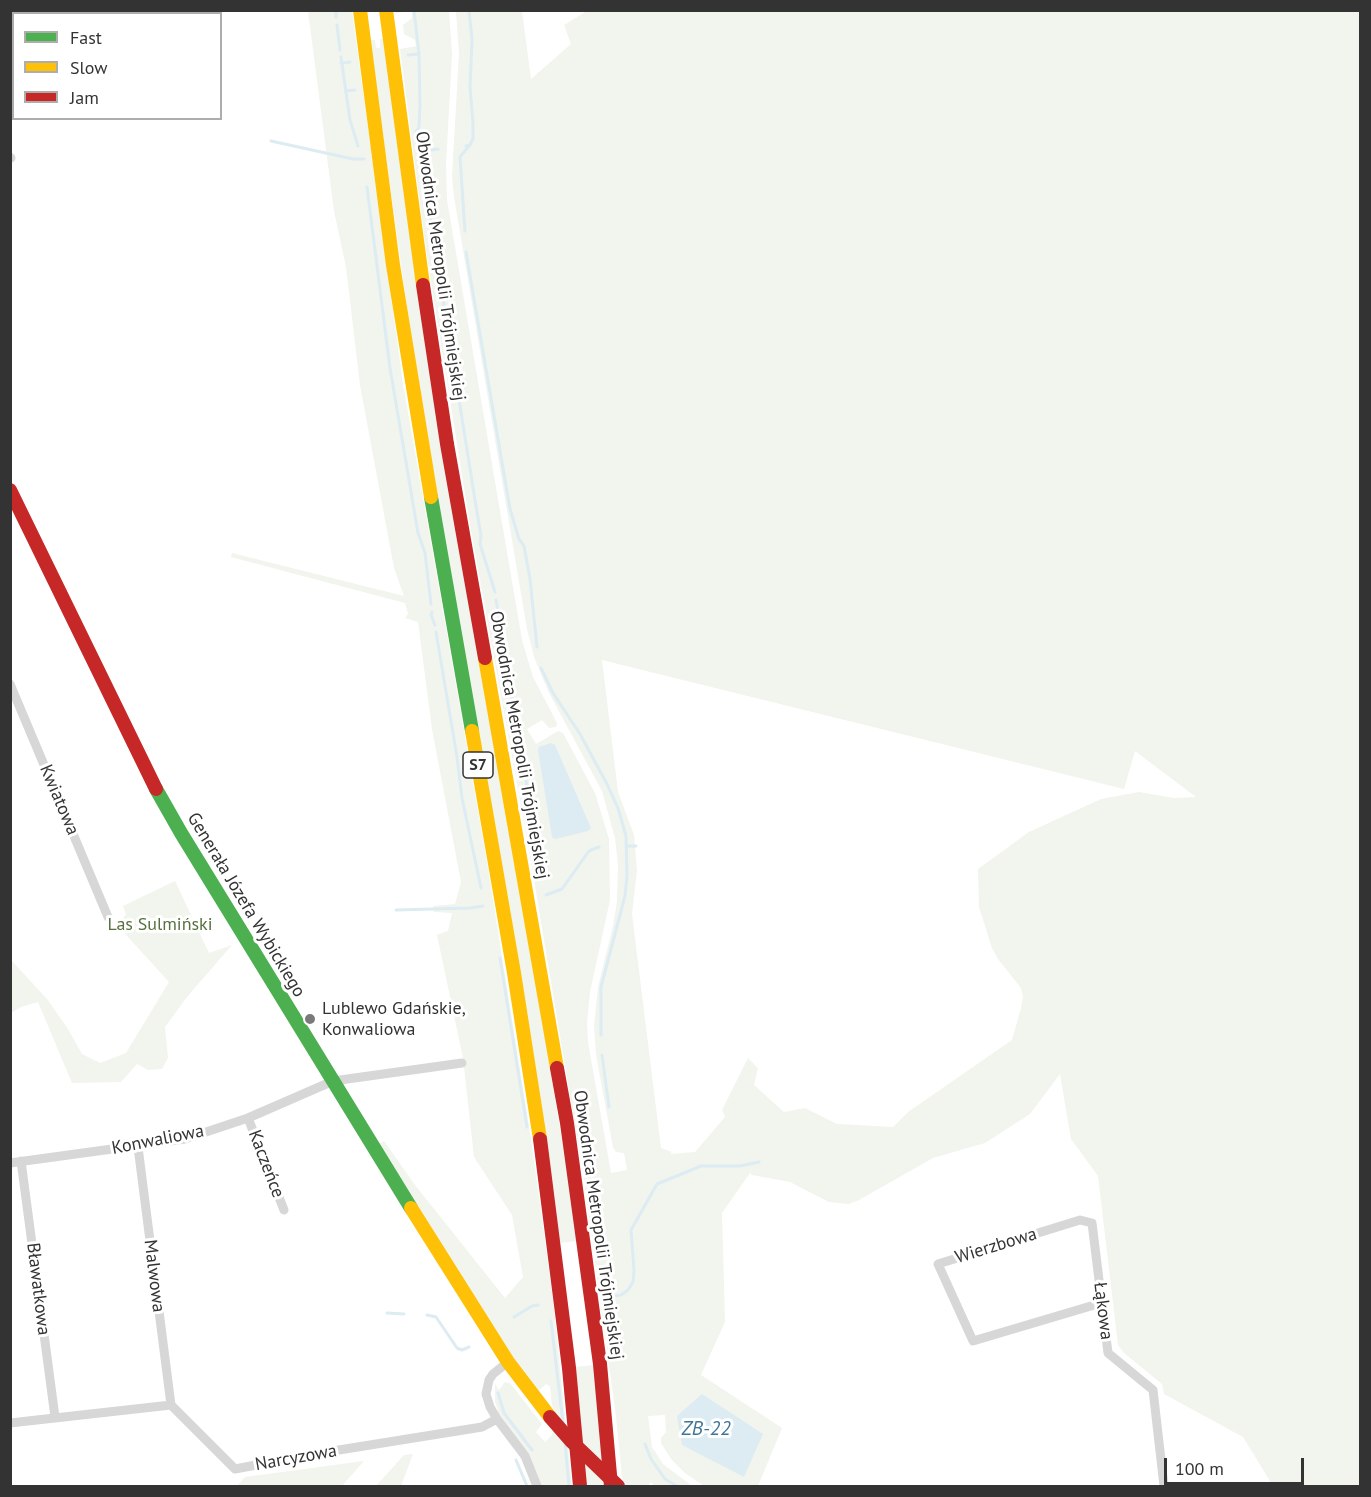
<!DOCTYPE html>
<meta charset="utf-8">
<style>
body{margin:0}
#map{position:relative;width:1371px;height:1497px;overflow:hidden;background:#fff;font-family:"PT Sans",sans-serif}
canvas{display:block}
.frame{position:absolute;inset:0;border:12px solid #333;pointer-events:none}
.legend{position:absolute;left:12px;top:12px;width:210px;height:108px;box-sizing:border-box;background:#fff;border:2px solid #adadad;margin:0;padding:8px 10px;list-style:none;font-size:18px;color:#333}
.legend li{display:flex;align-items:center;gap:12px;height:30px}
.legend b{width:30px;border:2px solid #adadad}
.scale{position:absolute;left:1164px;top:1458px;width:140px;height:27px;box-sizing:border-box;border:3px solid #333;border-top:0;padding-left:8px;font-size:18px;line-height:21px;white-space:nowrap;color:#333;-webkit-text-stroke:4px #fff;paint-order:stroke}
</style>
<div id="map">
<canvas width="1371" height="1497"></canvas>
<div class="frame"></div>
<ul class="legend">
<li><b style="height:8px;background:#4caf50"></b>Fast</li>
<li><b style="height:8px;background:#ffc107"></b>Slow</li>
<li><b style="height:8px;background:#c62828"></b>Jam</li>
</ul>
<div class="scale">100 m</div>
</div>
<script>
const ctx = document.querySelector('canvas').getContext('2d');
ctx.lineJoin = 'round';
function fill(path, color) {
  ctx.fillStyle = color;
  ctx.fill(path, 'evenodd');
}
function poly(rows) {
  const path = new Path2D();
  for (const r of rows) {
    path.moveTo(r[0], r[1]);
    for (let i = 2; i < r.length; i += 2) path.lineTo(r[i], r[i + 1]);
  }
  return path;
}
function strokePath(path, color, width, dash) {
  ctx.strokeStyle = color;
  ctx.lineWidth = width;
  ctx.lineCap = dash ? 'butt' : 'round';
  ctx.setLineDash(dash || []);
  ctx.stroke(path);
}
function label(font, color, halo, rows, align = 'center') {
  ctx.font = font + ' "PT Sans",sans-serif';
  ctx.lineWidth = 6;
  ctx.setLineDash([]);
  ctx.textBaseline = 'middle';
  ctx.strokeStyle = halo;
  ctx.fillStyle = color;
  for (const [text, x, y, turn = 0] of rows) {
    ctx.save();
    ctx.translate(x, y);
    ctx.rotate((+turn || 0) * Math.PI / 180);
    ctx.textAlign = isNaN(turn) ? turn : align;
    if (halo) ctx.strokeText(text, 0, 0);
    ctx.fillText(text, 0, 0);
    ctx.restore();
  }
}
fill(poly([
 [308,11,352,11,403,384,486,856,531,1139,553,1299,572,1486,540,1486,499,1414,495,1401,495,1384,499,1390,505,1382,510,1383,542,1424,536,1432,545,1442,552,1435,556,1413,552,1406,550,1386,546,1384,537,1392,521,1372,377,1145,384,1141,415,1185,505,1298,523,1277,512,1215,474,1157,463,1058,437,935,448,931,452,913,434,912,433,906,455,904,461,882,432,729,418,622,405,618,408,614,405,603,231,557,232,553,404,596,394,568,360,385,346,267,334,211],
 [395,11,449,11,452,54,446,165,447,200,522,640,533,677,557,723,556,727,549,728,542,720,527,729,536,744,558,731,563,733,595,793,609,839,610,900,590,992,587,1023,588,1042,611,1173,627,1170,624,1153,616,1152,613,1147,596,1055,594,1025,598,987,613,926,617,901,618,865,615,838,602,791,548,691,534,657,527,629,454,197,452,176,459,54,456,11,522,11,531,79,571,44,564,25,587,11,1360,11,1360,1486,1273,1486,1243,1437,1164,1394,1162,1384,1124,1353,1118,1345,1098,1176,1071,1139,1060,1074,1030,1114,985,1143,933,1158,859,1200,849,1204,829,1202,790,1182,752,1175,750,1173,722,1213,725,1322,701,1375,782,1428,758,1486,704,1486,685,1473,671,1459,661,1443,661,1438,666,1432,665,1415,648,1416,652,1447,663,1464,692,1486,654,1486,651,1482,648,1486,623,1486,616,1417,584,1180,529,850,470,525,426,250,400,49,416,46,415,40,404,34,403,25,412,18,412,11,396,13],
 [602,660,1124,789,1135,751,1196,797,1174,798,1139,792,1101,799,1029,832,978,869,979,907,992,948,998,959,1021,988,1023,997,1021,1008,1012,1040,908,1112,893,1127,837,1124,805,1108,784,1112,754,1085,758,1068,748,1058,722,1110,725,1117,695,1152,670,1154,672,1152,661,1148,632,914,637,870,634,835,618,792],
 [380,39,385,39,578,1241,560,1243,424,432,370,40,375,40,376,48,380,48],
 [175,881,209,953,232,945,187,997,165,1027,168,1058,162,1069,148,1070,137,1064,121,1082,72,1083,38,1002,21,1007,11,1013,11,960,47,999,68,1029,82,1054,100,1063,126,1053,169,982,118,926,126,914,123,906],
 [594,1365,606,1486,586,1486,575,1367],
 [413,1454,401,1486,376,1486,404,1455],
 [364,1461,342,1486,237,1486,245,1477]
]), '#f1f5ed');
fill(poly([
 [551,743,555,745,591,828,588,831,555,839,552,837,538,750,539,747],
 [702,1394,763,1434,744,1477,682,1445,677,1416]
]), '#ddebf3');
strokePath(poly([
 [336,10,336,17],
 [414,10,419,54,420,105,419,127,416,132],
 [337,25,340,50],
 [408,55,419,54],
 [341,57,350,120,358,146],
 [341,63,350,62],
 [345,91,355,90],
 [271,141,353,159,364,159],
 [466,146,470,145,473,139,473,123,470,87,472,40,469,10],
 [418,152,438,149],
 [424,180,475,500,481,536,480,544,495,592],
 [367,187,390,368,418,533,425,553,431,604],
 [465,231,460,157,469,146],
 [466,252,510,509,519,539,524,546,530,579,537,647],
 [496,600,499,617],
 [432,612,431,615,435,625],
 [500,625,527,786,531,803,541,878],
 [436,632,457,757,462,798,481,888],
 [541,668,553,693,580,734,607,784,618,808,626,836,627,876,625,896,601,987,601,1035],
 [627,846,636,846],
 [546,895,562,889,589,851,599,847],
 [396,910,470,908,483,906],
 [500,958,527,1127],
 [602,1055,609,1107],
 [615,1296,621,1295,628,1290,633,1282,634,1270,631,1230,657,1184,701,1166,740,1166,759,1162],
 [387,1313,404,1314],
 [427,1315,436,1317,457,1348,462,1350,469,1347],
 [514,1317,532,1306,538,1305],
 [551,1321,563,1423],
 [498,1393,504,1413,532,1450],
 [565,1442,569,1486],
 [645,1444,651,1459,665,1479,677,1486],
 [516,1460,527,1486]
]), '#ddebf3', 3);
strokePath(poly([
 [10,157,11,158],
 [10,684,108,917],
 [248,1118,284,1210],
 [138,1147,171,1405],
 [21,1161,55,1417],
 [10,1163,185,1139,248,1118,333,1081,462,1063],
 [1101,1303,973,1341,938,1264,1080,1220,1092,1223,1108,1353,1153,1390,1164,1486],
 [508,1362,493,1374,489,1380,486,1394,490,1407,497,1419,525,1456,537,1486],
 [10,1423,171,1405,235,1469,314,1454,482,1427,497,1419]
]), '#d7d7d7', 9);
strokePath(poly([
 [431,497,472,731],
 [156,789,181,833,411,1208]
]), '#4caf50', 14);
strokePath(poly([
 [360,10,393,265,431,497],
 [386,10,423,285],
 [485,658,557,1068],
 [472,731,514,973,540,1139],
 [411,1208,508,1362,550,1417]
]), '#ffc107', 14);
strokePath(poly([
 [423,285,447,444,485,658],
 [10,490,156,789],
 [557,1068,567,1123,600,1364,611,1486],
 [540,1139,569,1368,580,1486]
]), '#c62828', 14);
strokePath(poly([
 [550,1417,571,1441,618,1486]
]), '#c62828', 14);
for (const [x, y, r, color] of [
 [310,1019,6,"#7a7a7a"]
]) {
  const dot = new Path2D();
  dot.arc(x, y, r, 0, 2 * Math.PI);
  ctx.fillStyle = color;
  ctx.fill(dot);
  strokePath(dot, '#fff', 2);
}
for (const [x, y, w] of [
 [478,765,30]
]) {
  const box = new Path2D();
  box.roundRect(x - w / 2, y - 13, w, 26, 4.5);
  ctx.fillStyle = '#fff';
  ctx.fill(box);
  strokePath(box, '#333', 1.5);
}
label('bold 16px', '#333', null, [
 ["S7",478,765]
]);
label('18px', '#333', '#fff', [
 ["Obwodnica Metropolii Trójmiejskiej",440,266,82],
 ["Obwodnica Metropolii Trójmiejskiej",519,745,80],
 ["Kwiatowa",59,800,67],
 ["Generała Józefa Wybickiego",246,905,59],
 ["Konwaliowa",158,1140,-11],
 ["Kaczeńce",266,1164,69],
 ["Obwodnica Metropolii Trójmiejskiej",598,1225,82],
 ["Wierzbowa",996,1246,-17],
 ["Malwowa",154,1276,83],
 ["Bławatkowa",38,1289,83],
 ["Łąkowa",1103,1311,83],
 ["Narcyzowa",296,1458,-10]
]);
label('18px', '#56703f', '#fff', [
 ["Las Sulmiński",160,925]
]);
label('18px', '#333', '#fff', [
 ["Lublewo Gdańskie,",322,1009],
 ["Konwaliowa",322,1030]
], 'left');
label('italic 20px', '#3f7597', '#fff', [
 ["ZB-22",706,1429]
]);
</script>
